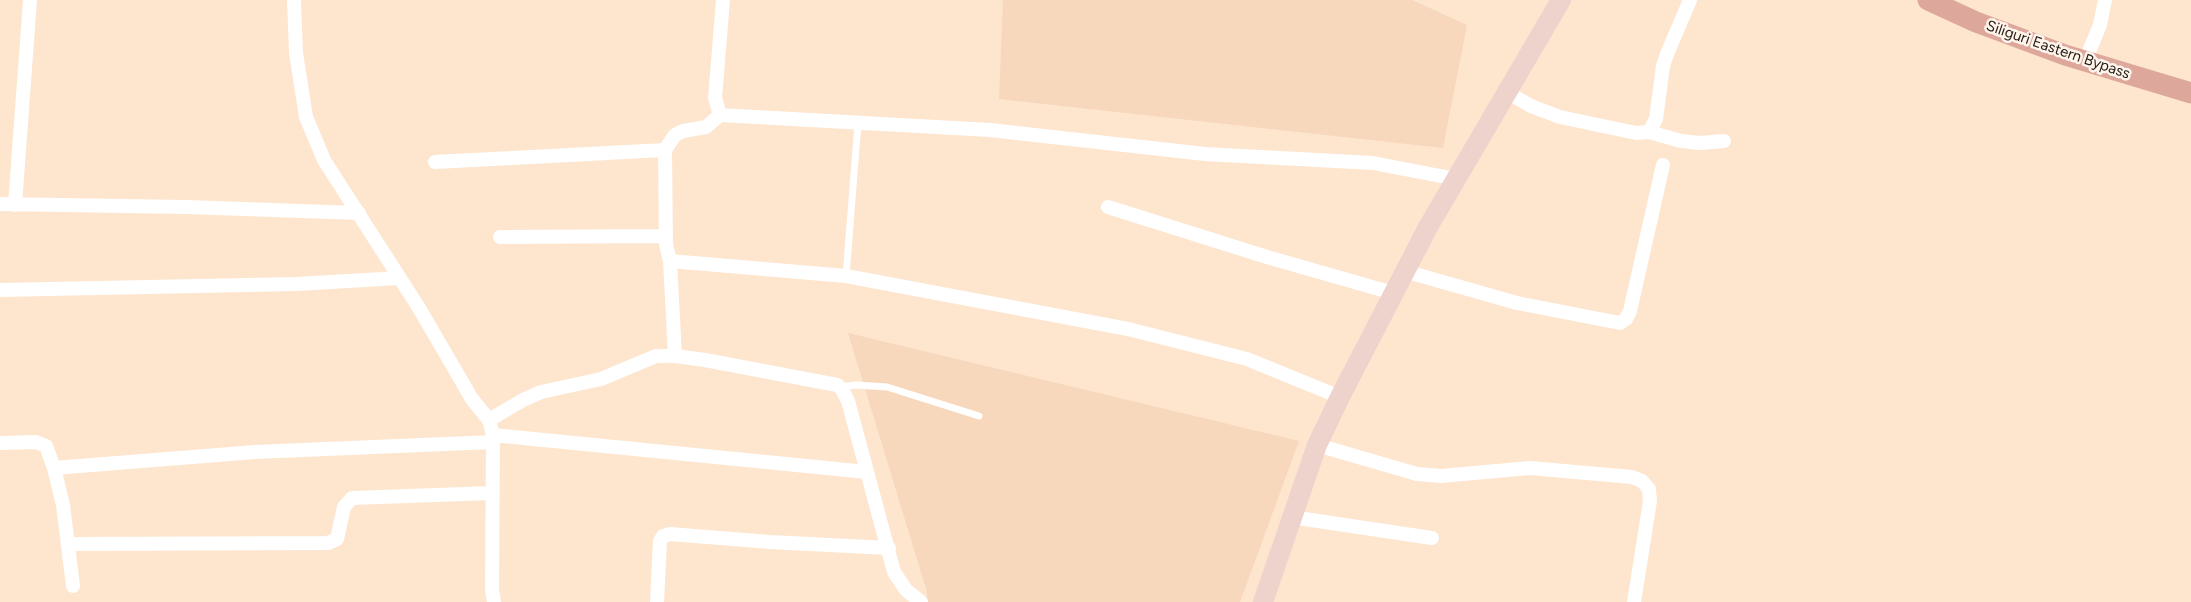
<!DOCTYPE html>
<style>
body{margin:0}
canvas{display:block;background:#fde5ce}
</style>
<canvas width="2191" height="602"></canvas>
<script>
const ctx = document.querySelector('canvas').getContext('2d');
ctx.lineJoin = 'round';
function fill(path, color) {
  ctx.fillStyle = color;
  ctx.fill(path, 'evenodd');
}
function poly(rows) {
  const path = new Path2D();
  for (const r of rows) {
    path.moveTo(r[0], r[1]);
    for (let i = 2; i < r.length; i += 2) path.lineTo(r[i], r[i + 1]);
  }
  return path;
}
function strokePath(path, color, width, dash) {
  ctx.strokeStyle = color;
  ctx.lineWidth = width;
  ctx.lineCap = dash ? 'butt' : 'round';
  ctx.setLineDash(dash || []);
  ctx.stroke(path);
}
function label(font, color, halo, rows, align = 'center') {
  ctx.font = font + ' Figtree,sans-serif';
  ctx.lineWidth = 5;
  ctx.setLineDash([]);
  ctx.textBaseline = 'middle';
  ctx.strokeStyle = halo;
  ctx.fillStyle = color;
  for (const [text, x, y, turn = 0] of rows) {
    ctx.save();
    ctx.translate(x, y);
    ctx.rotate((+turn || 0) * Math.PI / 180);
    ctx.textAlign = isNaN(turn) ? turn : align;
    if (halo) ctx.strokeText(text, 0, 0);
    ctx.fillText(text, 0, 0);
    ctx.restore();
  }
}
fill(poly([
 [1003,0,1412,0,1467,25,1443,148,999,99],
 [848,333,1299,441,1240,602,927,602,927,592]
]), '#f7d8bc');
strokePath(poly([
 [846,276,858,123],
 [839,387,856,385,887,387,979,416]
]), '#fff', 7);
strokePath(poly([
 [294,0,296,53,306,117,324,160,419,308,472,399,489,420,493,435,492,590,494,602],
 [2085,61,2100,25,2105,0],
 [1507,92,1531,106,1560,117,1636,133,1649,132,1656,119,1663,66,1667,54,1690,0],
 [720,115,715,98,723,0],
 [1649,132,1681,141,1700,143,1724,141],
 [435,162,665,150],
 [0,204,186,207,359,213],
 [15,205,30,0],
 [1108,207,1267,257,1393,293],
 [500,237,666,236],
 [670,261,846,276,1128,329,1247,359,1340,397],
 [1404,271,1517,303,1620,323,1626,319,1630,311,1663,165],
 [0,290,296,284,400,278],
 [675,356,670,261,666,245,665,150,675,135,683,131,706,127,720,115,990,130,1205,154,1373,163,1456,179],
 [489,420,523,400,541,392,601,379,656,356,675,356,705,360,837,385,842,389,848,401,894,572,906,590,921,602],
 [493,435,867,472],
 [0,443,36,442,46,446,54,468,63,505,73,586],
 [1317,445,1417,474,1441,476,1530,468,1632,477,1642,481,1649,489,1650,501,1634,602],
 [54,468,255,452,493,442],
 [1291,517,1432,538],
 [68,544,328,543,337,539,344,507,352,498,492,493],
 [657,602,660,541,663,536,670,534,770,542,889,548]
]), '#fff', 14);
strokePath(poly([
 [1263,602,1317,445,1340,397,1428,227,1561,0]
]), '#eed3cd', 20);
strokePath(poly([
 [1928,0,1976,22,2065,55,2191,93]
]), '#dda79b', 21);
label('15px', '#251c14', '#fff5ec', [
 ["Siliguri Eastern Bypass",2058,50,19]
]);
</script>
